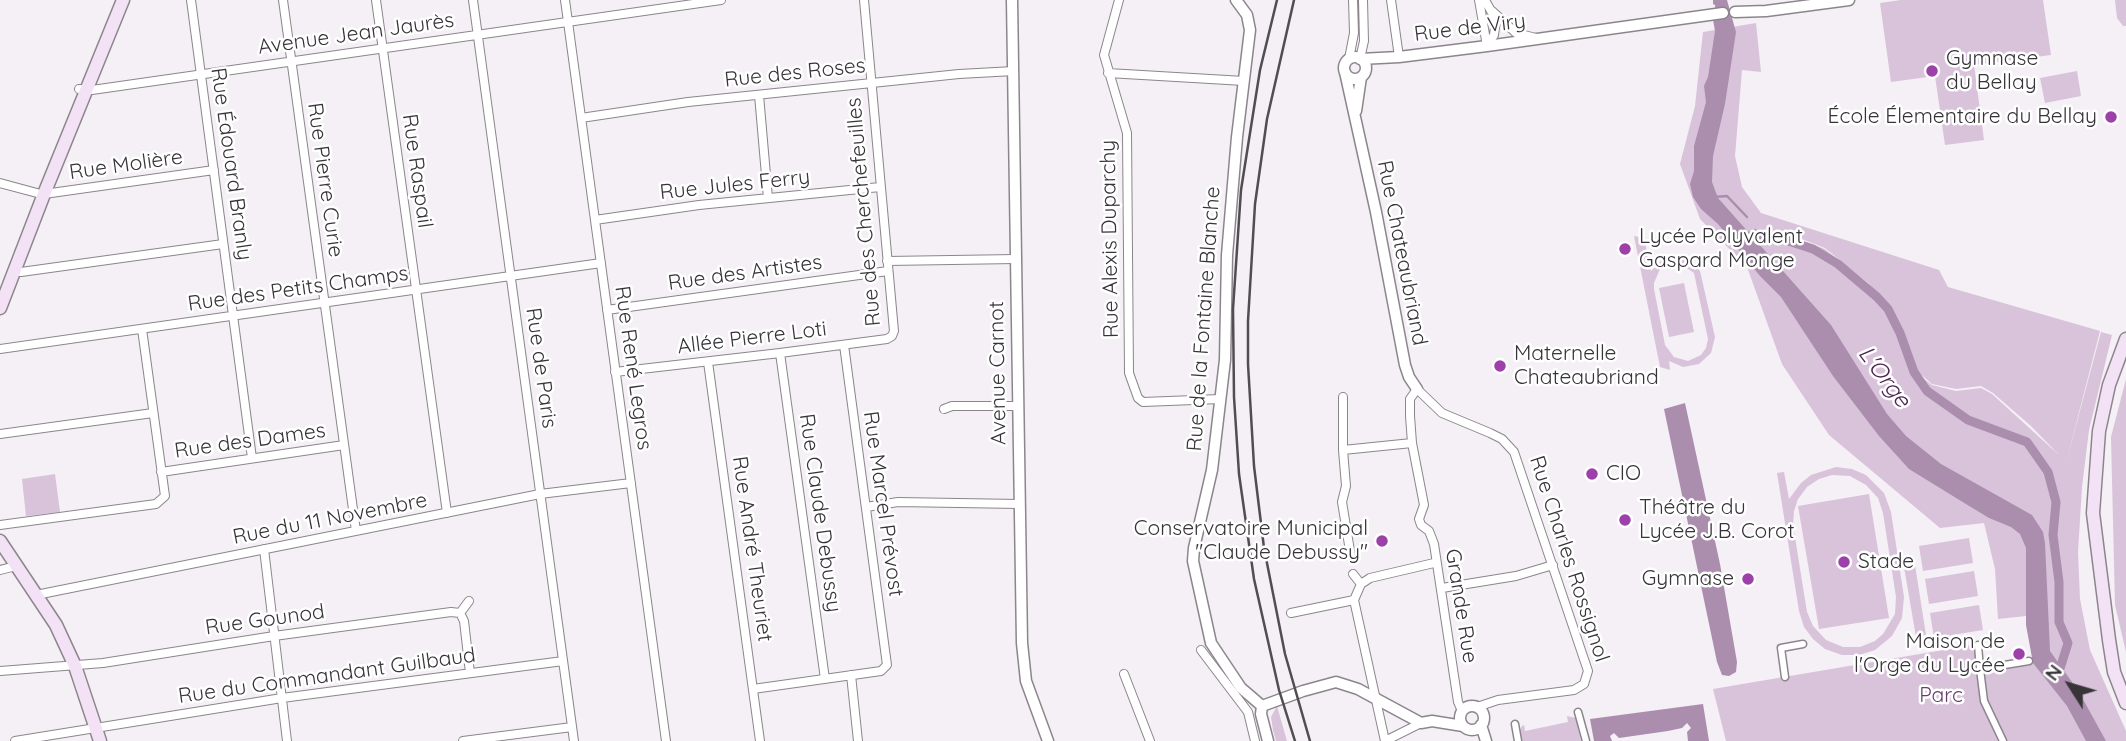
<!DOCTYPE html>
<meta charset="utf-8">
<style>
body{margin:0}
#map{position:relative;width:2126px;height:741px;overflow:hidden;background:#f5eff6;font-family:Quicksand,sans-serif}
canvas{display:block}
.north{position:absolute;left:2035px;top:650px;width:70px;height:70px;-webkit-text-stroke:5px #fff;paint-order:stroke;rotate:307deg;font-size:19px;font-weight:700;line-height:28px;text-align:center;color:#363437}
.north::after{content:'';display:block;margin:auto;width:24px;height:32px;background:#363437;clip-path:polygon(50% 0,100% 100%,50% 72%,0 100%)}
</style>
<div id="map">
<canvas width="2126" height="741"></canvas>
<div class="north">N</div>
</div>
<script>
const ctx = document.querySelector('canvas').getContext('2d');
ctx.lineJoin = 'round';
function fill(path, color) {
  ctx.fillStyle = color;
  ctx.fill(path, 'evenodd');
}
function poly(rows) {
  const path = new Path2D();
  for (const r of rows) {
    if (r.length === 3) {
      path.moveTo(r[0] + r[2], r[1]);
      path.arc(r[0], r[1], r[2], 0, 2 * Math.PI);
      continue;
    }
    path.moveTo(r[0], r[1]);
    for (let i = 2; i < r.length; i += 2) path.lineTo(r[i], r[i + 1]);
  }
  return path;
}
function strokePath(path, color, width, dash) {
  ctx.strokeStyle = color;
  ctx.lineWidth = width;
  ctx.lineCap = dash ? 'butt' : 'round';
  ctx.setLineDash(dash || []);
  ctx.stroke(path);
}
function label(font, color, halo, rows, align = 'center') {
  ctx.font = font + ' Quicksand,sans-serif';
  ctx.lineWidth = 5;
  ctx.setLineDash([]);
  ctx.textBaseline = 'middle';
  ctx.strokeStyle = halo;
  ctx.fillStyle = color;
  for (const [text, x, y, turn = 0] of rows) {
    ctx.save();
    ctx.translate(x, y);
    ctx.rotate((+turn || 0) * Math.PI / 180);
    ctx.textAlign = isNaN(turn) ? turn : align;
    if (halo) ctx.strokeText(text, 0, 0);
    ctx.fillText(text, 0, 0);
    ctx.restore();
  }
}
fill(poly([
 [1901,0,2043,0,2051,55,1974,65,1984,140,1945,145,1935,76,1891,82,1880,3],
 [2115,0,2126,0,2126,26,2123,26,2117,18],
 [1756,23,1761,72,1742,70,1735,156,1742,187,1761,213,1939,270,1948,287,2100,331,2066,463,2101,332,2112,335,2089,430,2082,487,2078,552,2080,599,2090,650,2126,731,2126,741,1726,741,1713,689,1973,645,1984,675,2033,662,2026,616,1998,619,1995,569,1984,523,1940,528,1829,435,1782,364,1747,267,1700,219,1680,164,1695,106,1703,32],
 [1791,228,1789,234,1825,248,1868,283,1890,309,1904,336,1889,309,1867,284,1825,249,1788,235],
 [1908,349,1917,371,1932,384,1956,389,1981,386,1993,393,2031,426,2059,455,1992,394,1981,388,1956,391,1932,385,1916,373],
 [2077,71,2081,96,2045,103,2040,78],
 [1634,236,1644,238,1651,271,1663,259,1679,257,1689,260,1700,271,1715,337,1711,353,1699,364,1683,367,1669,361,1670,370,1660,367],
 [1674,263,1681,264,1694,273,1708,339,1706,348,1701,355,1688,361,1674,357,1665,345,1654,289,1654,283,1660,269],
 [1684,283,1694,332,1669,337,1659,288],
 [2126,379,2126,652,2115,605,2111,437],
 [1836,467,1852,469,1866,475,1884,493,1891,512,1904,597,1902,618,1892,636,1875,650,1859,655,1842,655,1825,649,1813,639,1804,627,1799,611,1777,473,1784,472,1789,499,1801,483,1811,475],
 [1832,475,1850,476,1866,485,1878,498,1883,513,1896,597,1895,614,1883,634,1875,641,1860,647,1843,647,1826,640,1813,626,1807,612,1793,525,1794,511,1798,499,1807,487,1819,479],
 [55,474,60,512,26,516,22,479],
 [1869,494,1889,618,1819,629,1798,506],
 [1969,538,1973,563,1923,571,1919,546],
 [1915,565,1926,635,1916,637,1904,567],
 [1974,571,1978,596,1929,604,1925,579],
 [1979,605,1983,630,1934,638,1930,613],
 [1277,706,1287,741,1276,741,1273,730,1271,717],
 [1567,716,1576,718,1581,741,1521,741,1520,730,1522,726,1524,725,1525,731,1568,722]
]), '#d8c3da');
fill(poly([
 [1713,0,1727,0,1736,32,1725,104,1713,156,1712,182,1718,198,1831,325,1887,414,1906,436,1941,464,2032,515,2043,532,2045,543,2050,651,2079,692,2106,741,2086,741,2067,706,2033,663,2026,625,2026,548,2020,534,2011,527,1989,518,1961,501,1909,469,1879,436,1833,376,1781,297,1760,276,1718,224,1701,209,1693,197,1690,184,1694,171,1694,146,1706,102,1704,86,1708,77,1715,31,1712,14,1716,14,1715,5,1713,4],
 [1685,403,1720,564,1737,662,1736,672,1729,676,1722,675,1717,662,1664,409],
 [1703,704,1709,741,1688,741,1687,732,1691,728,1687,723,1682,728,1668,731,1619,738,1614,733,1610,736,1612,741,1594,741,1590,719]
]), '#ab8eae');
strokePath(poly([
 [1714,197,1727,196,1747,217],
 [1755,230,1758,235]
]), '#ab8eae', 2.5);
strokePath(poly([
 [1746,236,1773,236,1813,249,1838,264,1877,297,1888,309,1900,333,1914,372,1927,391,1968,420,2027,442,2048,472,2056,502,2053,535,2059,582,2059,622,2068,643,2058,675]
]), '#ab8eae', 9);
const pedestrian = poly([
 [1978,645,1980,669,2029,661],
 [1980,669,1984,701,2003,741],
 [1785,677,1781,648,1803,644],
 [1578,712,1586,741],
 [1515,724,1518,741]
]);
const minor = poly([
 [191,0,252,458],
 [283,0,356,531],
 [376,0,447,513],
 [473,0,574,741],
 [565,0,666,741],
 [1119,0,1104,55,1127,133,1129,373,1138,398,1143,402,1220,399],
 [1391,0,1399,57],
 [1479,0,1487,46],
 [1485,0,1496,20,1494,35,1487,46],
 [1492,11,1516,33,1536,38],
 [1349,59,1354,33,1353,0],
 [1360,59,1364,41,1363,0],
 [1108,73,1244,81],
 [79,89,92,90,721,0],
 [759,95,768,198],
 [581,118,688,102,959,74,1014,71],
 [0,183,37,193],
 [44,194,214,170],
 [595,220,699,205,880,187],
 [887,261,1016,259],
 [15,271,21,272,223,244],
 [607,310,888,271],
 [0,349,601,263],
 [780,353,825,679],
 [708,362,760,741],
 [615,372,780,353,887,339,892,336,894,331,864,0],
 [1343,397,1343,450,1346,486,1342,502,1351,557],
 [944,409,952,406,1017,406],
 [0,434,153,413],
 [1343,450,1412,443],
 [161,472,344,445],
 [866,507,898,502,1019,504],
 [0,525,156,504,165,496,142,329],
 [264,549,287,741],
 [0,570,16,566],
 [1353,574,1361,584],
 [1442,588,1516,576,1553,565],
 [36,595,540,494,631,483],
 [460,613,469,601],
 [1291,613,1354,600],
 [1201,650,1248,712,1255,741],
 [0,671,103,663,274,636,451,612,460,613,464,621,470,673],
 [1124,674,1150,741],
 [851,675,858,741],
 [753,689,881,671,887,665,844,345],
 [1462,711,1458,702,1434,544,1429,531,1421,525,1419,519,1424,505,1412,443,1410,416,1410,399,1417,389,1442,413,1490,433,1502,439,1514,452,1588,671,1584,684,1574,690,1498,700,1477,707],
 [1421,723,1385,741,1354,600,1361,584,1370,578,1434,563],
 [15,741,282,698,563,661],
 [463,741,572,727]
]);
const tertiary = poly([
 [1012,0,1022,643,1026,681,1048,741],
 [1236,0,1247,15,1250,30,1237,137,1227,255,1225,360,1212,470,1194,548,1193,561,1211,643,1241,688,1262,706],
 [1735,12,1766,11,1849,0],
 [1355,68,11],
 [1360,59,1399,57,1487,46,1723,13],
 [1345,72,1376,212,1405,365,1409,377,1417,389],
 [1356,111,1361,77],
 [1262,706,1303,691,1336,682,1358,689,1421,723,1432,721,1463,726],
 [1262,706,1261,714,1268,741],
 [1472,718,12],
 [1481,725,1486,741]
]);
const secondary = poly([
 [0,308,44,194,123,0],
 [2126,339,2109,385,2099,431,2093,513,2109,640,2114,672,2126,703],
 [0,541,56,625,75,666,100,741]
]);
strokePath(pedestrian, '#8c868c', 9);
strokePath(minor, '#8c868c', 10);
strokePath(tertiary, '#8c868c', 13);
strokePath(secondary, '#8c868c', 15);
strokePath(pedestrian, '#fff', 6);
strokePath(minor, '#fff', 8);
strokePath(tertiary, '#fff', 10);
strokePath(secondary, '#f3e1f5', 12);
strokePath(poly([
 [1277,0,1260,70,1241,190,1233,309,1234,397,1239,474,1254,579,1279,690,1295,741],
 [1294,0,1267,119,1255,204,1248,321,1248,364,1254,466,1264,548,1285,654,1310,741]
]), '#514e52', 2.5);
for (const [x, y, r, color] of [
 [1932,71,7,"#9d40a9"],
 [2111,117,7,"#9d40a9"],
 [1625,249,7,"#9d40a9"],
 [1500,366,7,"#9d40a9"],
 [1592,474,7,"#9d40a9"],
 [1625,520,7,"#9d40a9"],
 [1382,541,7,"#9d40a9"],
 [1844,562,7,"#9d40a9"],
 [1748,579,7,"#9d40a9"],
 [2019,654,7,"#9d40a9"]
]) {
  const dot = new Path2D();
  dot.arc(x, y, r, 0, 2 * Math.PI);
  ctx.fillStyle = color;
  ctx.fill(dot);
  strokePath(dot, '#fff', 2.5);
}
label('21px', '#363437', '#fff', [
 ["Rue de Viry",1470,28,-7],
 ["Avenue Jean Jaurès",356,34,-8],
 ["Rue des Roses",795,73,-6],
 ["Rue Édouard Branly",231,164,82],
 ["Rue Molière",126,165,-8],
 ["Rue Raspail",417,171,82],
 ["Rue Pierre Curie",325,180,82],
 ["Rue Jules Ferry",735,185,-6],
 ["Rue des Cherchefeuilles",864,212,-95],
 ["Rue Alexis Duparchy",1110,239,-91],
 ["Rue Chateaubriand",1402,253,79],
 ["Rue des Artistes",745,273,-8],
 ["Rue des Petits Champs",298,289,-8],
 ["Rue de la Fontaine Blanche",1204,319,-86],
 ["Allée Pierre Loti",752,338,-7],
 ["Rue de Paris",541,368,82],
 ["Rue René Legros",633,368,82],
 ["Avenue Carnot",998,373,-91],
 ["Rue des Dames",250,441,-8],
 ["Rue Marcel Prévost",883,504,82],
 ["Rue Claude Debussy",820,513,82],
 ["Rue du 11 Novembre",330,519,-11],
 ["Rue André Theuriet",752,549,82],
 ["Rue Charles Rossignol",1569,559,72],
 ["Grande Rue",1461,606,81],
 ["Rue Gounod",265,620,-8],
 ["Rue du Commandant Guilbaud",327,676,-8]
]);
label('21px', '#363437', '#fff', [
 ["Gymnase",1946,59],
 ["du Bellay",1946,83],
 ["École Élementaire du Bellay",2097,117,"right"],
 ["Lycée Polyvalent",1639,237],
 ["Gaspard Monge",1639,261],
 ["Maternelle",1514,354],
 ["Chateaubriand",1514,378],
 ["CIO",1606,474],
 ["Théâtre du",1639,508],
 ["Lycée J.B. Corot",1639,532],
 ["Conservatoire Municipal",1368,529,"right"],
 ["\"Claude Debussy\"",1368,553,"right"],
 ["Stade",1858,562],
 ["Gymnase",1734,579,"right"],
 ["Maison de",2005,642,"right"],
 ["l'Orge du Lycée",2005,666,"right"]
], 'left');
label('21px', '#663e6b', '#fff', [
 ["Parc",1941,696]
]);
label('italic 23px', '#4f2753', '#fff', [
 ["L'Orge",1884,377,53]
]);
</script>
